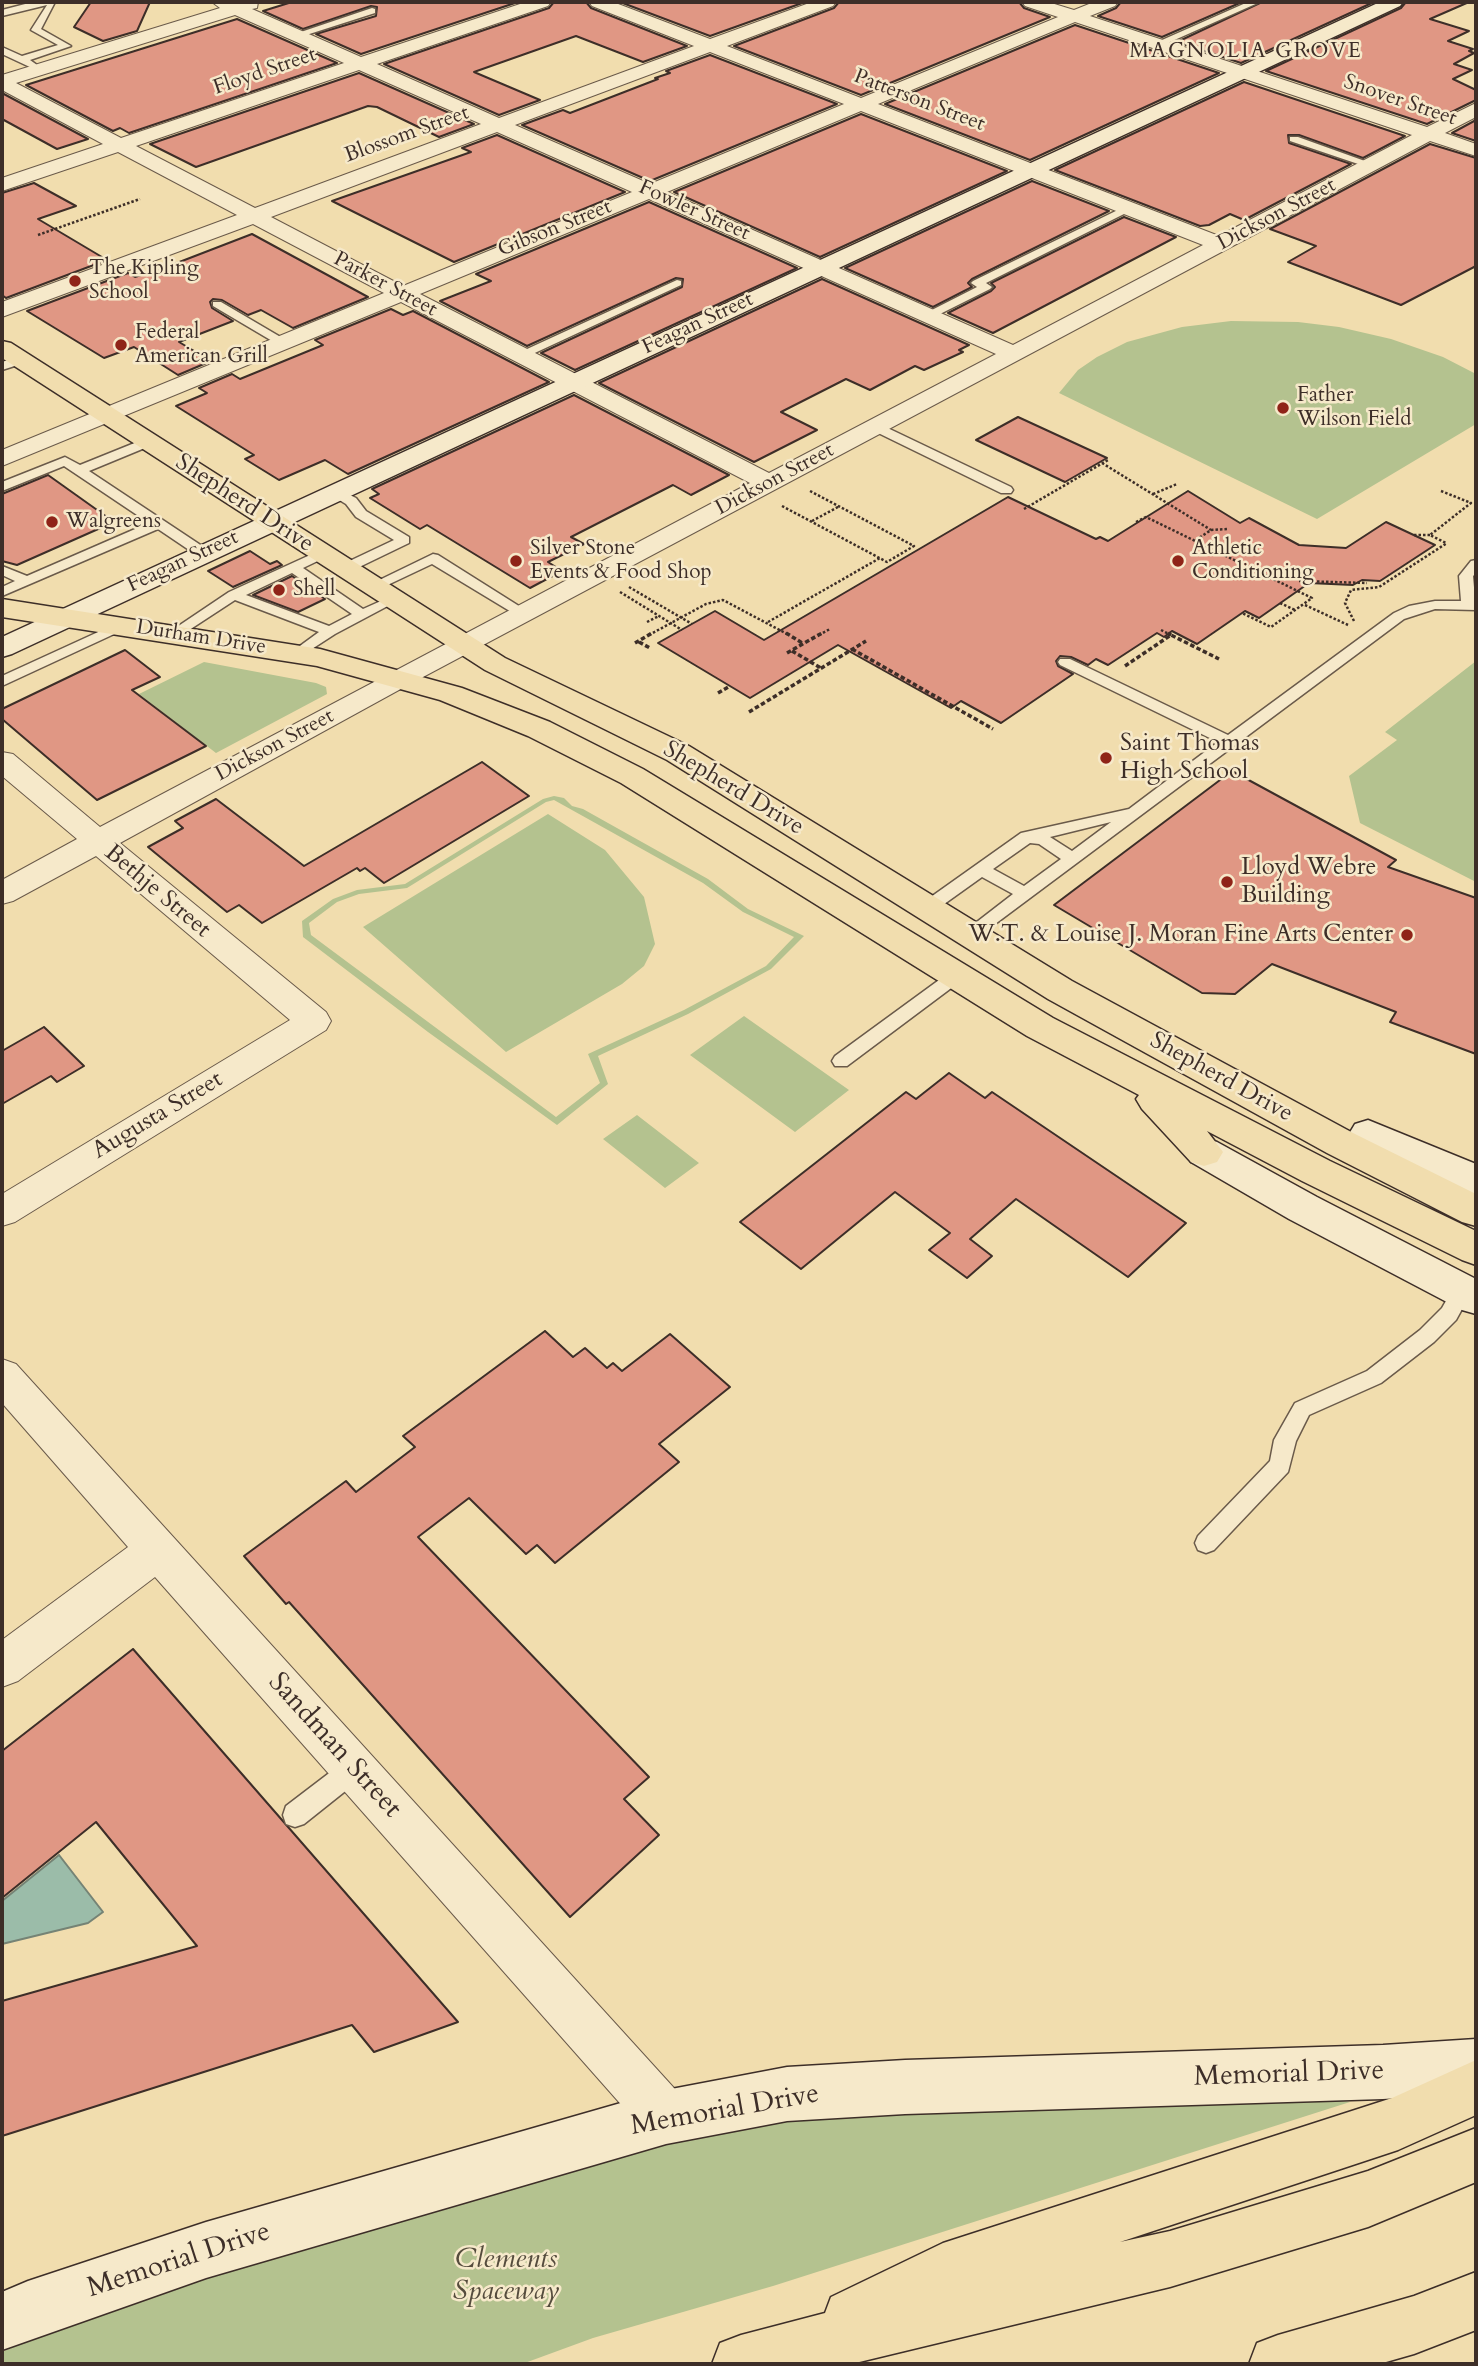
<!DOCTYPE html>
<style>
body{margin:0}
#map{position:relative;width:1478px;height:2366px;overflow:hidden;background:#f1ddae;font-family:Cardo,serif}
canvas{display:block}
.frame{position:absolute;inset:0;border:4px solid #3d2e28;pointer-events:none}
</style>
<div id="map">
<canvas width="1478" height="2366"></canvas>
<div class="frame"></div>
</div>
<script>
const ctx = document.querySelector('canvas').getContext('2d');
ctx.lineJoin = 'round';
function fill(path, color) {
  ctx.fillStyle = color;
  ctx.fill(path, 'evenodd');
}
function poly(rows) {
  const path = new Path2D();
  for (const r of rows) {
    path.moveTo(r[0], r[1]);
    for (let i = 2; i < r.length; i += 2) path.lineTo(r[i], r[i + 1]);
  }
  return path;
}
function strokePath(path, color, width, dash) {
  ctx.strokeStyle = color;
  ctx.lineWidth = width;
  ctx.lineCap = dash ? 'butt' : 'round';
  ctx.setLineDash(dash || []);
  ctx.stroke(path);
}
function label(font, color, halo, rows, align = 'center') {
  ctx.font = font + ' Cardo,serif';
  ctx.lineWidth = 5;
  ctx.setLineDash([]);
  ctx.textBaseline = 'middle';
  ctx.strokeStyle = halo;
  ctx.fillStyle = color;
  for (const [text, x, y, turn = 0] of rows) {
    ctx.save();
    ctx.translate(x, y);
    ctx.rotate((+turn || 0) * Math.PI / 180);
    ctx.textAlign = isNaN(turn) ? turn : align;
    if (halo) ctx.strokeText(text, 0, 0);
    ctx.fillText(text, 0, 0);
    ctx.restore();
  }
}
fill(poly([
 [1231,321,1298,322,1339,327,1391,339,1443,357,1476,374,1476,424,1317,519,1059,393,1078,370,1097,357,1127,342,1182,327],
 [1476,661,1476,882,1360,823,1349,776,1397,740,1385,732],
 [204,662,316,683,326,687,327,694,216,753,139,694],
 [554,796,564,798,572,806,583,809,708,879,748,909,804,936,771,969,688,1014,598,1056,608,1084,557,1125,428,1032,303,937,302,921,333,899,357,890,405,884,543,799],
 [554,800,703,883,743,912,794,937,766,966,684,1010,588,1054,600,1083,556,1117,311,935,309,923,337,902,359,894,407,888,546,802],
 [548,814,605,850,644,897,655,944,644,966,622,984,506,1052,363,927],
 [744,1016,849,1090,795,1132,690,1055],
 [637,1115,699,1163,665,1188,603,1139],
 [1244,2092,1350,2102,773,2286,593,2338,522,2364,2,2364,2,2352,109,2306,701,2134,820,2114]
]), '#b4c28f');
const water = poly([
 [59,1855,103,1912,88,1923,2,1944,2,1901,59,1855]
]);
fill(water, '#9bbca9');
strokePath(water, '#758375', 2);
const building = poly([
 [91,2,150,2,137,31,103,41,74,27,91,2],
 [292,2,518,2,361,54,316,34,376,16,377,7,371,6,303,29,263,11,292,2],
 [554,2,586,2,591,8,687,46,643,62,576,36,474,72,540,100,499,115,384,64,549,8,554,2],
 [620,2,805,2,710,36,620,2],
 [839,2,1019,2,1024,8,1050,17,861,95,734,46,834,8,839,2],
 [1121,2,1242,2,1162,37,1098,16,1116,8,1121,2],
 [1262,2,1374,2,1241,63,1177,42,1262,2],
 [1406,2,1469,2,1430,19,1469,31,1448,41,1473,49,1469,51,1474,53,1454,64,1472,70,1453,79,1476,90,1476,100,1427,124,1266,71,1401,8,1406,2],
 [237,19,337,63,129,133,120,128,113,131,26,85,237,19],
 [1075,25,1219,73,1030,160,885,104,1075,25],
 [710,55,837,104,650,181,522,125,563,110,570,113,658,79,655,78,670,73,666,71,710,55],
 [359,73,474,124,439,137,377,107,368,106,196,167,150,144,359,73],
 [1244,82,1405,136,1363,158,1299,135,1288,135,1289,143,1351,164,1244,220,1230,214,1209,225,1200,226,1055,170,1244,82],
 [2,93,88,139,57,149,2,119,2,93],
 [861,114,1007,171,820,257,674,192,861,114],
 [1476,120,1476,141,1452,133,1476,120],
 [497,135,625,192,454,262,332,201,471,152,462,148,497,135],
 [1430,144,1476,158,1476,266,1401,305,1288,262,1316,246,1270,229,1430,144],
 [1032,181,1109,211,972,279,968,283,972,287,933,307,845,268,1032,181],
 [34,183,76,206,38,219,107,260,6,298,2,295,2,193,34,183],
 [649,202,797,268,575,370,541,353,682,287,683,279,676,278,527,346,440,301,491,281,476,274,649,202],
 [1124,217,1176,237,993,333,948,313,991,291,995,287,991,283,1124,217],
 [252,234,368,297,293,328,261,310,248,315,222,300,213,299,210,302,212,308,233,321,179,342,211,361,178,375,134,347,104,358,27,311,128,273,135,277,169,266,252,234],
 [822,279,969,345,959,350,963,352,924,370,915,366,870,390,846,379,781,412,817,430,754,462,599,383,822,279],
 [391,309,403,315,413,311,549,382,348,474,325,460,279,480,245,459,254,455,176,406,207,393,199,388,232,374,240,379,323,345,315,340,391,309],
 [574,395,729,475,691,495,673,485,571,537,584,544,548,562,562,571,530,588,427,525,420,529,370,498,379,494,372,489,574,395],
 [1018,417,1107,458,1065,482,976,440,1018,417],
 [48,475,114,522,17,565,2,561,2,494,48,475],
 [1188,491,1240,523,1249,518,1299,545,1346,548,1386,522,1435,545,1380,581,1362,580,1353,585,1309,583,1259,618,1245,611,1197,644,1172,631,1164,637,1157,633,1108,665,1096,659,1088,665,1071,657,1060,656,1056,661,1058,666,1073,674,1001,723,961,701,951,708,838,645,750,698,658,643,715,611,764,640,1008,497,1096,539,1100,537,1108,541,1188,491],
 [250,551,270,564,277,561,282,565,233,587,208,571,250,551],
 [292,576,325,599,298,612,253,595,292,576],
 [125,650,160,677,132,690,206,746,97,800,2,719,2,709,125,650],
 [482,762,529,796,384,883,365,868,360,871,357,868,262,923,239,905,227,912,148,847,183,828,175,821,216,799,304,866,482,762],
 [1232,771,1396,860,1388,867,1476,898,1476,1054,1390,1022,1396,1012,1272,964,1235,994,1202,993,1054,905,1232,771],
 [44,1027,84,1066,57,1082,51,1076,2,1104,2,1051,44,1027],
 [949,1073,985,1098,992,1092,1186,1223,1128,1277,1016,1199,970,1239,992,1256,967,1278,929,1250,950,1233,895,1192,801,1269,740,1222,906,1092,916,1099,949,1073],
 [545,1331,573,1357,585,1348,607,1368,613,1363,622,1371,670,1334,730,1387,659,1444,679,1462,555,1563,537,1545,526,1554,469,1498,418,1537,649,1777,624,1799,659,1835,570,1917,289,1602,286,1604,244,1556,346,1481,356,1492,415,1447,403,1436,545,1331],
 [133,1649,458,2022,374,2052,352,2025,2,2136,2,2001,197,1946,96,1822,2,1898,2,1751,133,1649]
]);
fill(building, '#e09784');
strokePath(building, '#3d2e28', 2);
const lane = poly([
 [33,2,55,2,41,29,71,46,30,60,37,65,32,68,2,54,2,47,22,56,58,45,31,30,47,5,2,16,2,10,33,2],
 [1248,2,1260,2,1161,46,1153,44,1248,2],
 [372,8,375,9,375,13,300,37,292,35,372,8],
 [1290,137,1298,137,1376,165,1367,167,1290,141,1290,137],
 [1128,205,1133,208,1132,210,986,283,992,287,990,289,932,318,922,315,977,287,971,283,973,281,1128,205],
 [677,280,681,281,681,285,524,358,514,355,677,280],
 [213,302,221,302,289,342,279,345,213,306,213,302],
 [20,356,26,360,24,363,2,370,2,362,20,356],
 [875,422,1011,487,1013,490,1011,493,1001,493,870,429,869,426,875,422],
 [147,438,152,439,152,445,89,471,208,550,208,556,198,556,158,529,2,596,2,587,15,581,2,575,2,566,27,576,149,523,64,466,2,491,2,482,65,457,80,465,147,438],
 [336,488,356,498,366,511,409,537,409,543,349,572,339,572,339,566,394,540,356,517,346,504,331,495,329,492,336,488],
 [321,550,326,551,326,557,303,568,363,609,392,596,399,600,335,634,298,658,291,654,293,651,319,632,235,600,180,636,175,637,168,633,229,592,321,550],
 [292,573,352,614,329,626,246,595,292,573],
 [433,554,438,555,530,613,528,616,518,616,432,564,377,590,367,590,365,587,433,554],
 [1476,560,1476,573,1473,576,1476,610,1435,609,1404,619,975,939,969,941,960,935,1013,894,982,877,933,912,921,912,919,908,921,904,1021,833,1129,809,1218,742,1060,665,1058,662,1060,659,1070,659,1228,735,1394,613,1409,606,1435,601,1461,601,1459,576,1471,561,1476,560],
 [1111,822,1072,851,1050,837,1111,822],
 [1030,843,1039,844,1061,859,1024,886,993,869,1030,843],
 [120,622,125,623,127,626,125,629,2,686,2,676,120,622],
 [956,970,965,976,962,980,847,1066,835,1066,832,1061,835,1056,950,972,956,970],
 [1462,1283,1469,1285,1472,1291,1456,1320,1434,1342,1381,1383,1309,1415,1296,1441,1288,1472,1214,1550,1206,1553,1198,1550,1195,1543,1198,1536,1270,1461,1274,1440,1295,1403,1367,1371,1420,1330,1442,1308,1455,1285,1462,1283],
 [354,1757,363,1761,366,1769,363,1777,304,1824,295,1827,286,1824,283,1815,286,1806,345,1761,354,1757]
]);
const street = poly([
 [212,2,258,2,257,8,252,9,361,57,526,2,551,2,548,6,377,64,499,118,694,46,592,6,589,2,613,2,710,39,812,2,836,2,833,6,727,46,861,98,1058,17,1025,6,1022,2,1048,2,1074,10,1094,2,1118,2,1115,6,1090,16,1427,127,1476,103,1476,117,1445,133,1476,144,1476,156,1430,141,408,685,120,843,326,1012,331,1021,326,1030,15,1222,2,1226,2,1194,290,1020,96,856,13,901,2,904,2,880,77,839,2,776,2,752,13,754,100,827,750,483,401,302,2,466,2,450,384,293,253,224,2,317,2,302,237,215,118,152,2,191,2,178,103,144,2,90,2,75,220,8,212,2],
 [235,15,344,63,121,138,16,83,235,15],
 [1075,22,1412,135,1219,236,878,104,1075,22],
 [710,52,844,104,650,184,515,125,710,52],
 [359,70,481,124,255,208,136,146,359,70],
 [861,111,1203,245,1013,345,667,192,861,111],
 [497,132,632,192,403,286,271,217,497,132],
 [649,199,996,354,769,473,420,294,649,199],
 [2,1359,16,1364,684,2099,692,2117,684,2135,666,2143,648,2135,155,1577,18,1681,2,1687,2,1640,128,1547,2,1403,2,1359]
]);
const secondary = poly([
 [1380,2,1403,2,1400,6,12,654,2,657,2,637,1380,2],
 [1368,1120,1476,1164,1476,1195,1355,1144,1349,1134,1355,1124,1368,1120],
 [1204,1138,1217,1142,1317,1197,1476,1279,1476,1314,1462,1310,1289,1219,1191,1162,1185,1152,1191,1142,1204,1138],
 [1476,2039,1476,2093,1383,2099,905,2114,787,2121,666,2144,206,2278,2,2350,2,2292,28,2281,206,2222,666,2090,787,2067,905,2060,1383,2045,1476,2039]
]);
const primary = poly([
 [2,341,11,343,505,658,689,746,1072,981,1353,1133,1476,1194,1476,1226,1462,1222,1327,1153,1048,999,667,760,485,670,2,358,2,341],
 [2,599,320,649,462,688,550,722,643,769,1053,1018,1330,1161,1476,1231,1476,1265,1462,1260,1302,1181,1207,1131,1223,1152,1217,1162,1204,1166,1191,1162,1142,1109,1136,1099,1139,1095,1027,1036,621,783,528,736,440,700,317,666,2,617,2,599],
 [1476,2060,1476,2115,1398,2150,1120,2242,1170,2231,1368,2171,1476,2128,1476,2182,1368,2227,1170,2287,851,2364,712,2364,720,2343,741,2335,825,2313,831,2297,943,2243,1392,2098,1476,2060],
 [1476,2272,1476,2330,1414,2354,1379,2364,1249,2364,1257,2343,1278,2335,1414,2296,1476,2272]
]);
strokePath(lane, '#6a5a4a', 3);
strokePath(street, '#6a5a4a', 2);
strokePath(secondary, '#3d2e28', 3);
strokePath(primary, '#3d2e28', 3);
strokePath(poly([
 [38,235,140,199],
 [1102,463,1211,530],
 [1441,491,1471,503,1430,535,1446,543],
 [1153,494,1177,484],
 [782,506,887,562,914,546,810,491],
 [1024,509,1108,460],
 [812,521,838,507],
 [1136,522,1146,517,1312,598,1271,627,1242,613],
 [1414,535,1430,535],
 [1196,540,1211,530,1228,529],
 [1299,581,1367,583],
 [629,587,692,624],
 [620,592,682,630],
 [1280,603,1295,610],
 [1305,605,1348,625],
 [1354,621,1345,603,1351,590,1379,587,1447,543],
 [647,622,659,616],
 [768,622,880,558],
 [1161,630,1171,635],
 [649,635,706,604,723,600,789,635],
 [819,635,830,629]
]), '#3d2e28', 2.5, [2.5, 2]);
strokePath(poly([
 [786,633,804,644],
 [1168,633,1171,635],
 [639,642,650,648],
 [635,643,652,633],
 [852,649,993,729],
 [792,651,821,668],
 [787,653,822,633],
 [1125,666,1171,635,1219,659],
 [718,693,730,686],
 [749,712,866,641]
]), '#3d2e28', 3.5, [4.5, 2.5]);
fill(lane, '#f6e9ca');
fill(street, '#f6e9ca');
fill(secondary, '#f6e9ca');
fill(primary, '#f1ddae');
for (const [x, y, r, color] of [
 [75,281,7,"#8f2418"],
 [121,345,7,"#8f2418"],
 [1283,408,7,"#8f2418"],
 [52,522,7,"#8f2418"],
 [516,561,7,"#8f2418"],
 [1178,561,7,"#8f2418"],
 [279,590,7,"#8f2418"],
 [1106,758,7,"#8f2418"],
 [1227,882,7,"#8f2418"],
 [1407,935,7,"#8f2418"]
]) {
  const dot = new Path2D();
  dot.arc(x, y, r, 0, 2 * Math.PI);
  ctx.fillStyle = color;
  ctx.fill(dot);
  strokePath(dot, '#f6e9ca', 2.5);
}
ctx.letterSpacing = '2px';
label('21px', '#3d2e28', '#f6e9ca', [
 ["MAGNOLIA GROVE",1246,52]
]);
ctx.letterSpacing = '0px';
label('21px', '#3d2e28', '#f6e9ca', [
 ["Floyd Street",265,72,-19],
 ["Patterson Street",919,101,21],
 ["Snover Street",1400,101,19],
 ["Blossom Street",407,135,-20],
 ["Fowler Street",694,211,24],
 ["Dickson Street",1277,215,-28],
 ["Gibson Street",555,229,-22],
 ["Parker Street",385,285,28],
 ["Feagan Street",698,324,-25],
 ["Dickson Street",775,480,-28],
 ["Feagan Street",183,562,-25],
 ["Durham Drive",201,638,9],
 ["Dickson Street",275,746,-28]
]);
label('21px', '#3d2e28', '#f6e9ca', [
 ["The Kipling",89,269],
 ["School",89,293],
 ["Federal",135,333],
 ["American Grill",135,357],
 ["Father",1297,396],
 ["Wilson Field",1297,420],
 ["Walgreens",66,522],
 ["Silver Stone",530,549],
 ["Events & Food Shop",530,573],
 ["Athletic",1192,549],
 ["Conditioning",1192,573],
 ["Shell",293,590]
], 'left');
label('24px', '#3d2e28', '#f6e9ca', [
 ["Shepherd Drive",244,504,33],
 ["Shepherd Drive",733,789,31],
 ["Bethje Street",157,892,40],
 ["Shepherd Drive",1221,1078,29],
 ["Augusta Street",158,1116,-31]
]);
label('24px', '#3d2e28', '#f6e9ca', [
 ["Saint Thomas",1120,744],
 ["High School",1120,772],
 ["Lloyd Webre",1241,868],
 ["Building",1241,896],
 ["W.T. & Louise J. Moran Fine Arts Center",1393,935,"right"]
], 'left');
label('28px', '#3d2e28', '#f6e9ca', [
 ["Sandman Street",334,1746,48],
 ["Memorial Drive",1289,2075,-2],
 ["Memorial Drive",725,2111,-10],
 ["Memorial Drive",179,2261,-18]
]);
label('italic 28px', '#554c3d', '#f6e9ca', [
 ["Clements",506,2261],
 ["Spaceway",506,2293]
]);
</script>
